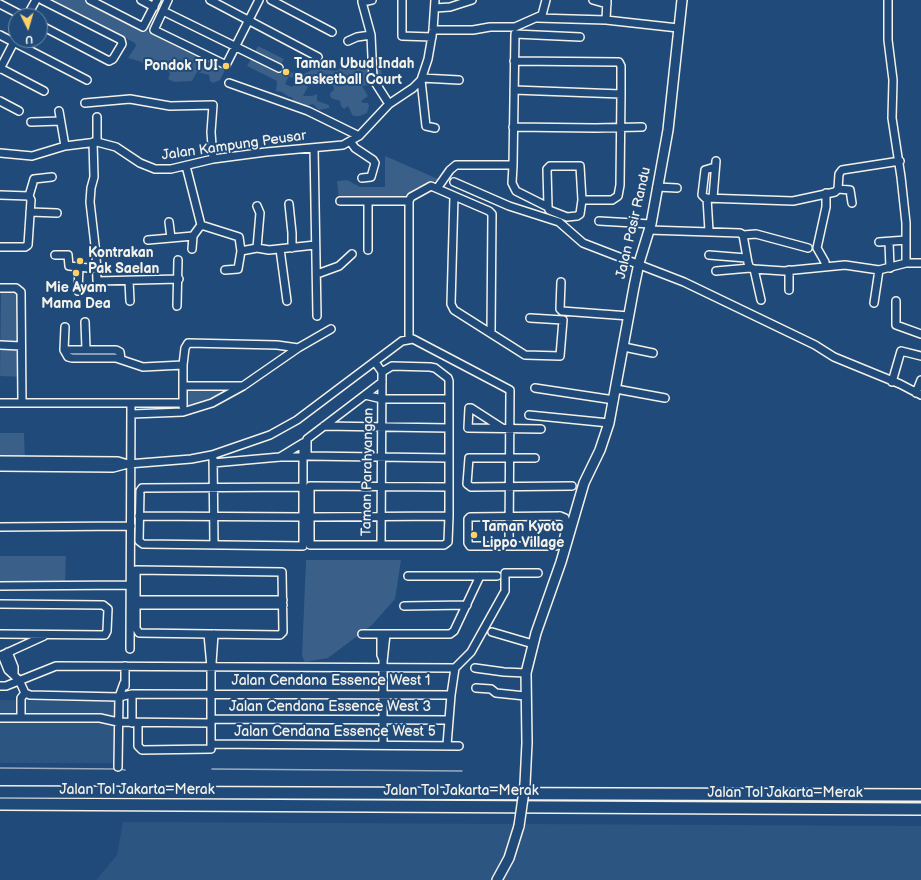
<!DOCTYPE html>
<meta charset="utf-8">
<style>
body{margin:0}
#map{position:relative;width:921px;height:880px;overflow:hidden;background:#1f4a7a;font-family:"Balsamiq Sans",sans-serif}
canvas{display:block}
.north{position:absolute;left:8px;top:8px;width:40px;height:40px;box-sizing:border-box;background:#1f4a7a;border:1px solid #748da6;border-radius:50%;rotate:175deg;font-size:11px;font-weight:700;line-height:16px;text-align:center;color:#f4f1e8}
.north::after{content:'';display:block;margin:auto;width:14px;height:18px;background:#ffd166;clip-path:polygon(50% 0,100% 100%,50% 72%,0 100%)}
</style>
<div id="map">
<canvas width="921" height="880"></canvas>
<div class="north">U</div>
</div>
<script>
const ctx = document.querySelector('canvas').getContext('2d');
ctx.lineJoin = 'round';
function fill(path, color) {
  ctx.fillStyle = color;
  ctx.fill(path, 'evenodd');
}
function poly(rows) {
  const path = new Path2D();
  for (const r of rows) {
    path.moveTo(r[0], r[1]);
    for (let i = 2; i < r.length; i += 2) path.lineTo(r[i], r[i + 1]);
  }
  return path;
}
function strokePath(path, color, width, dash) {
  ctx.strokeStyle = color;
  ctx.lineWidth = width;
  ctx.lineCap = dash ? 'butt' : 'round';
  ctx.setLineDash(dash || []);
  ctx.stroke(path);
}
function label(font, color, halo, rows, align = 'center') {
  ctx.font = font + ' "Balsamiq Sans",sans-serif';
  ctx.lineWidth = 4;
  ctx.setLineDash([]);
  ctx.textBaseline = 'middle';
  ctx.strokeStyle = halo;
  ctx.fillStyle = color;
  for (const [text, x, y, turn = 0] of rows) {
    ctx.save();
    ctx.translate(x, y);
    ctx.rotate((+turn || 0) * Math.PI / 180);
    ctx.textAlign = isNaN(turn) ? turn : align;
    if (halo) ctx.strokeText(text, 0, 0);
    ctx.fillText(text, 0, 0);
    ctx.restore();
  }
}
fill(poly([
 [0,700,124,702,123,763,0,763],
 [123,822,921,826,921,880,96,880,117,855]
]), '#2d5581');
fill(poly([
 [53,0,86,0,225,70,220,80,213,83,210,81,209,75,197,72,192,81,174,82,168,79,170,73,165,69,158,70,156,63,143,64,142,62,128,58,136,46,135,43],
 [157,0,168,0,154,28,223,66,143,27],
 [258,46,284,59,280,66,295,74,292,78,289,76,285,84,292,87,298,81,299,76,310,71,313,68,335,71,339,70,342,64,351,66,357,63,365,67,381,69,383,84,377,87,369,85,362,86,368,96,361,101,363,103,368,103,369,106,367,113,360,116,353,116,348,106,344,109,341,106,340,101,331,98,330,93,334,90,334,87,326,81,318,85,308,86,303,96,312,96,317,94,317,101,329,105,329,108,319,110,313,104,302,107,294,104,292,97,289,97,282,92,276,91,277,81,247,66],
 [385,156,438,179,436,181,430,181,418,187,406,194,405,198,339,198,337,181,347,180,360,187,385,187],
 [1,288,19,289,22,377,0,376],
 [234,388,222,397,187,407,187,389],
 [0,433,24,433,25,460,0,460],
 [0,556,66,556,65,582,0,583],
 [306,560,401,560,395,599,372,625,328,658,305,662,302,656]
]), '#3a5f88');
strokePath(poly([
 [0,768,116,769],
 [120,769,125,770],
 [212,769,462,771]
]), '#9cacbb', 1.5);
const minor = poly([
 [90,0,143,27,157,0],
 [141,0,154,7],
 [168,0,154,30,226,65,259,0],
 [210,0,318,57],
 [271,0,332,32],
 [362,0,362,2,372,0],
 [402,0,402,36,432,37],
 [593,0,607,4],
 [888,0,888,40,893,80,892,118,901,177,906,223,906,263],
 [362,2,371,35,373,79,389,104],
 [0,4,23,16],
 [435,8,450,7,472,0],
 [163,11,279,68],
 [27,16,36,0],
 [537,18,606,20,678,28],
 [606,20,607,0],
 [40,25,109,61,113,59,122,44,121,40,42,0],
 [433,30,473,30,490,27,515,27,542,15,546,0],
 [0,35,87,80],
 [348,41,357,37,371,35],
 [514,61,619,62,621,66,621,94],
 [0,68,44,91],
 [0,69,16,38],
 [422,78,459,80],
 [421,80,426,126,435,128],
 [229,83,308,111,359,136],
 [514,90,621,94,620,185,618,196,612,200,582,200,580,166,550,166,547,169,548,207,549,210,567,217,577,216,580,214,582,200],
 [0,101,19,111],
 [85,103,130,99,170,106,213,105,211,132,213,159],
 [59,111,65,146],
 [31,122,60,121],
 [513,127,595,128,642,127],
 [350,141,355,148,373,160,375,163,371,177,362,178],
 [93,142,94,177,91,188,90,202,96,254,97,281,179,279],
 [97,142,97,117],
 [314,148,317,316],
 [0,153,32,156,65,146,97,142,116,147,140,163,155,169,171,169,213,159,266,152,343,145,359,136,389,104,413,88,421,80,428,59,433,30,435,0],
 [513,165,512,183,516,191,548,207],
 [715,167,705,170,702,195,705,198,793,201,835,192,838,189,839,174,842,170,900,161],
 [454,182,509,206,559,222,583,243,684,282,815,345,834,357,900,384,921,395],
 [438,187,450,170,456,165,513,165,515,34,580,37],
 [657,187,677,188],
 [838,189,850,190,852,203],
 [0,195,29,196,31,200,28,245,25,247,0,247],
 [29,196,34,179,52,177],
 [454,196,451,304,454,310,525,355,560,356,563,320,530,318],
 [707,198,709,231],
 [713,198,716,161],
 [340,201,409,201],
 [368,201,368,250],
 [289,204,292,233,292,248],
 [257,206,260,213,257,248],
 [30,212,57,213],
 [599,221,651,224],
 [169,222,171,238,193,236,201,225,186,166],
 [201,225,239,237,241,251],
 [649,230,740,233,743,235,748,263,750,268,754,269,784,271,845,265,879,270,906,263,921,263],
 [743,235,756,234,808,248],
 [148,240,171,238],
 [879,242,906,240],
 [889,242,890,268],
 [192,249,193,236],
 [280,249,287,301],
 [55,255,68,255,69,266,79,267,78,291],
 [709,255,746,258],
 [79,267,97,269],
 [825,267,825,262,817,248,826,207,826,193],
 [754,269,761,300],
 [225,270,238,269,241,251,257,248,269,250,315,245],
 [716,271,750,268],
 [317,274,339,266,352,254],
 [129,281,130,301],
 [561,282,560,309,562,311,629,316],
 [0,288,16,288,21,292,22,403],
 [789,290,789,270],
 [896,301,896,325,921,334],
 [874,303,879,270],
 [177,306,178,260],
 [85,322,86,349],
 [65,327,64,350,68,357,72,358,116,358,143,367,183,365],
 [409,339,409,201,411,197,431,186,489,211,492,214,491,333],
 [0,345,21,346],
 [624,347,653,353],
 [64,350,116,350,120,352,121,359],
 [375,362,382,372,381,545],
 [382,372,392,366,430,367,435,368,448,378,449,381,449,516,448,542,444,545,310,545,310,486,449,487],
 [382,382,307,439,307,456,449,458],
 [892,382,901,351,921,356],
 [183,386,243,386],
 [535,388,614,400],
 [616,389,665,398],
 [916,393,921,380],
 [365,395,382,399,449,399],
 [0,403,183,403],
 [183,406,183,365,185,348,188,343,277,345,298,348],
 [132,414,183,412,212,403,243,386,298,348,331,329],
 [529,415,609,423],
 [324,426,449,428],
 [502,428,471,408,469,408,468,428,541,429],
 [280,457,303,443,303,546,143,544,139,541,140,491,142,488,303,487],
 [213,458,214,544],
 [535,458,469,458,467,484,471,487,572,486],
 [0,460,118,461,128,464],
 [213,463,280,457,303,457],
 [0,467,113,468,128,464,191,459,212,455,270,435,297,420,402,341,413,339,510,390,509,546],
 [139,516,303,517],
 [560,516,565,518,567,524,563,541,556,546,470,546,468,543,468,519,470,517,560,516],
 [310,517,449,516],
 [0,527,131,526],
 [136,570,282,572,283,632,280,635,139,633,136,628,136,570],
 [408,576,497,576],
 [0,586,131,585],
 [136,600,283,600],
 [0,604,103,605,108,609,107,631,105,635,0,634],
 [136,605,283,605],
 [404,606,467,605],
 [492,632,533,644],
 [362,634,450,634,454,631,480,576],
 [381,634,381,655,383,660],
 [130,649,131,404],
 [8,652,14,667,14,674],
 [2,655,8,670,19,680,25,693,30,695,119,697,132,694,451,695],
 [0,656,44,636],
 [212,663,214,634],
 [125,666,125,686],
 [475,668,504,672,526,673],
 [0,686,6,686,56,666,455,668],
 [476,688,491,689,496,693,525,696],
 [0,718,100,718,118,722,211,723],
 [21,718,21,698,25,693],
 [211,719,448,720],
 [132,723,132,694],
 [138,723,138,746,142,750,211,749,211,667,208,634],
 [211,744,459,746],
 [383,745,383,662,386,634],
 [447,745,451,695,455,668,471,652,505,591,505,573,538,573],
 [118,767,119,697,124,683]
]);
const major = poly([
 [525,784,527,743,526,673,536,633,561,562,584,483,600,450,609,423,634,287,639,263,651,224,668,130,682,0],
 [497,880,509,858,519,826]
]);
const highway = poly([
 [0,792,921,795],
 [0,804,921,809]
]);
strokePath(minor, '#f4f1e8', 10);
strokePath(major, '#f4f1e8', 12);
strokePath(highway, '#f4f1e8', 14);
strokePath(minor, '#1f4a7a', 7);
strokePath(major, '#1f4a7a', 9);
strokePath(highway, '#1f4a7a', 11);
const majorBridge = poly([
 [519,826,525,784]
]);
strokePath(majorBridge, '#f4f1e8', 12, []);
strokePath(majorBridge, '#1f4a7a', 9);
for (const [x, y, r, color] of [
 [226,66,4,"#ffd166"],
 [286,72,4,"#ffd166"],
 [80,261,4,"#ffd166"],
 [76,273,4,"#ffd166"],
 [474,535,4,"#ffd166"]
]) {
  const dot = new Path2D();
  dot.arc(x, y, r, 0, 2 * Math.PI);
  ctx.fillStyle = color;
  ctx.fill(dot);
  strokePath(dot, '#1f4a7a', 1.5);
}
label('bold 14px', '#f4f1e8', '#1f4a7a', [
 ["Taman Ubud Indah",294,64],
 ["Basketball Court",294,80],
 ["Pondok TUI",218,66,"right"],
 ["Kontrakan",88,253],
 ["Pak Saelan",88,269],
 ["Mie Ayam",76,288,"center"],
 ["Mama Dea",76,304,"center"],
 ["Taman Kyoto",482,527],
 ["Lippo Village",482,543]
], 'left');
label('14px', '#f4f1e8', '#1f4a7a', [
 ["Jalan Kampung Peusar",234,146,-8],
 ["Jalan Pasir Randu",634,223,-77],
 ["Taman Parahyangan",368,472,-89],
 ["Jalan Cendana Essence West 1",331,681],
 ["Jalan Cendana Essence West 3",330,707],
 ["Jalan Cendana Essence West 5",335,732],
 ["Jalan Tol Jakarta–Merak",137,790],
 ["Jalan Tol Jakarta–Merak",461,791],
 ["Jalan Tol Jakarta–Merak",785,793]
]);
</script>
